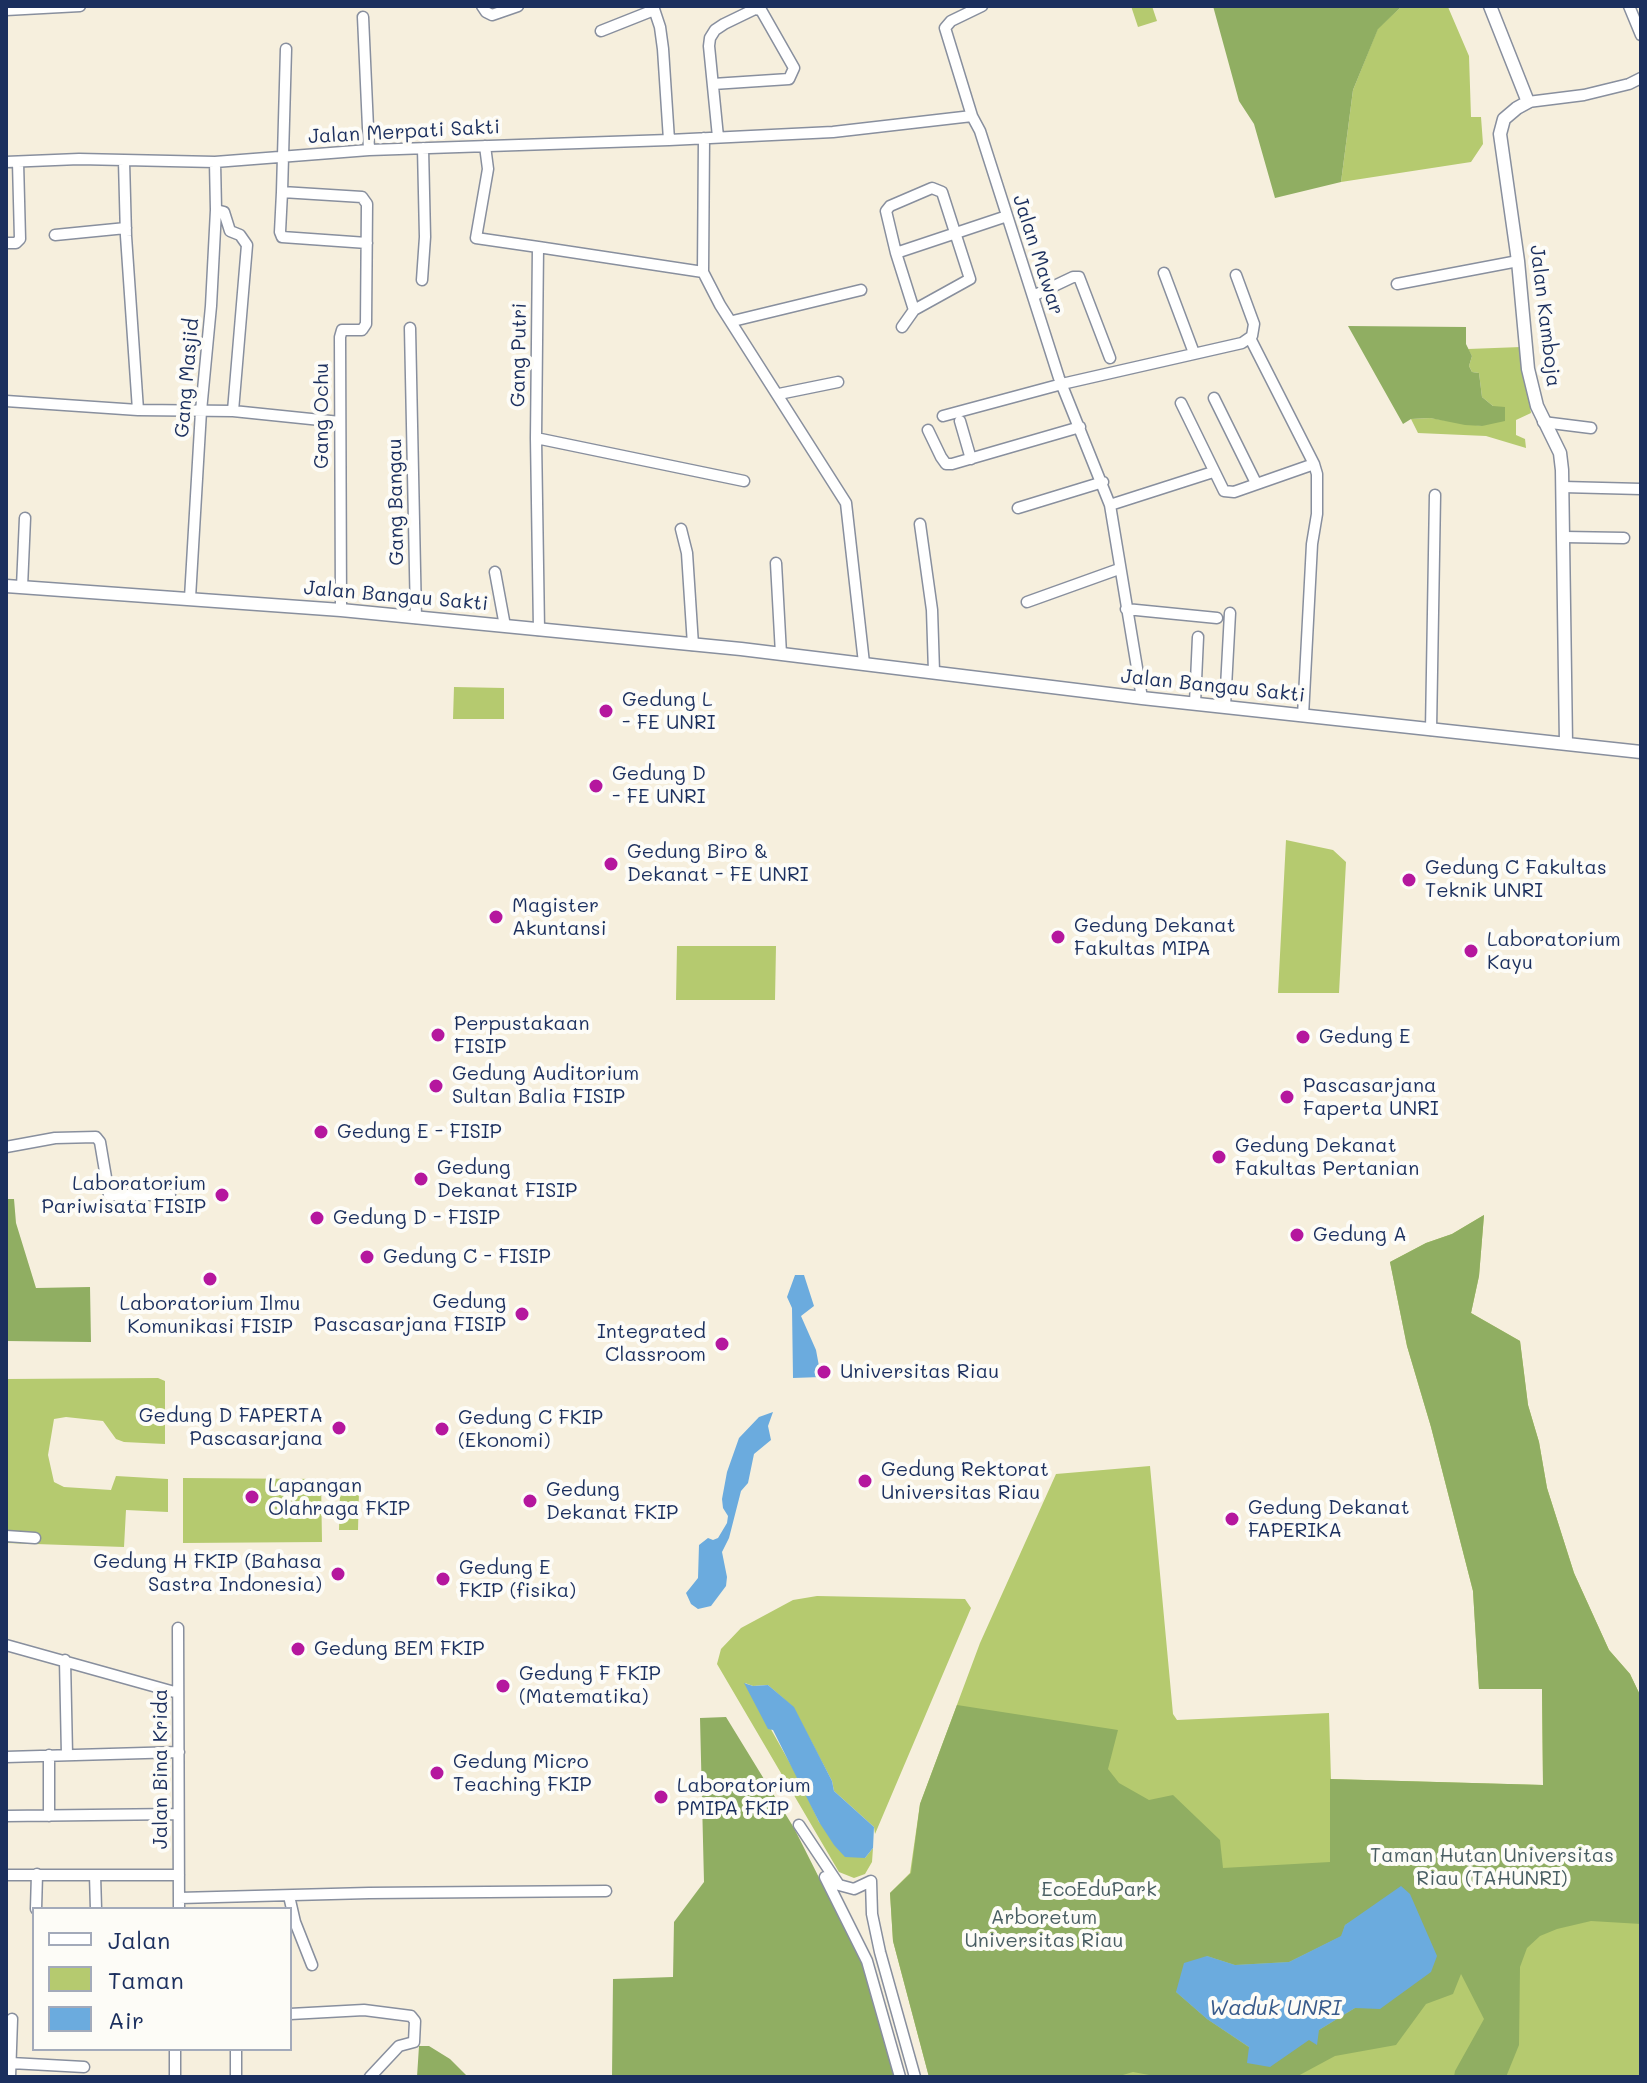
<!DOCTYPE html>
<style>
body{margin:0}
#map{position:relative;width:1647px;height:2083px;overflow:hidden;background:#f6efdd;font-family:Mali,sans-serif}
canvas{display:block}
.frame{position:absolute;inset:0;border:8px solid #1b2f5e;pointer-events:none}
.legend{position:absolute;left:32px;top:1907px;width:260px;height:144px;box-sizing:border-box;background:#fdfcf7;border:2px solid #a3aaba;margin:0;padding:10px 14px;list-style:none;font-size:24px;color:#1b2f5e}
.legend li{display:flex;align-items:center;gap:16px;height:40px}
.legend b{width:40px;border:2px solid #a3aaba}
</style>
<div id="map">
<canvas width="1647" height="2083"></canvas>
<div class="frame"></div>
<ul class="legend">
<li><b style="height:10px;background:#fff"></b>Jalan</li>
<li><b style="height:22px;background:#b5ca6f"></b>Taman</li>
<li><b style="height:22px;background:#6babde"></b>Air</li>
</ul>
</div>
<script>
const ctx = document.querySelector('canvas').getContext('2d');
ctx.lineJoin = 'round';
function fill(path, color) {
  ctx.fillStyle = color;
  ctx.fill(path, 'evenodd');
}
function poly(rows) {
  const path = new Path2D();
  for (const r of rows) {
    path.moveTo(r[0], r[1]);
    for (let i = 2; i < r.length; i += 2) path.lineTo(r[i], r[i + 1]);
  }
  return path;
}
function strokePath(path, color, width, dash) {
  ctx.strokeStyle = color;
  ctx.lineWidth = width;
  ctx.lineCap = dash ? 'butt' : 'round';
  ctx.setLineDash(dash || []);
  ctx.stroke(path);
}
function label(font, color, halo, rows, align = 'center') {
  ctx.font = font + ' Mali,sans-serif';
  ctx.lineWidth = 8;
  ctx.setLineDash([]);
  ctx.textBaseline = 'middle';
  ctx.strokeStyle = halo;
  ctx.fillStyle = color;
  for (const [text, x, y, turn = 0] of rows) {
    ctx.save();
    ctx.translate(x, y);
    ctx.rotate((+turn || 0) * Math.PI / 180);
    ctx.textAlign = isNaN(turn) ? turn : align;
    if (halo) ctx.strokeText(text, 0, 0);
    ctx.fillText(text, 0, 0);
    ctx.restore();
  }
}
fill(poly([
 [1131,6,1152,6,1157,21,1138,27],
 [1448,7,1469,56,1471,117,1481,117,1483,144,1471,162,1341,182,1353,90,1378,28,1400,8],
 [1521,347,1531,413,1516,420,1516,435,1525,439,1526,448,1486,436,1418,433,1411,419,1430,418,1482,426,1493,406,1482,397,1479,373,1472,372,1469,366,1472,356,1468,349],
 [454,687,504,688,504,719,453,719],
 [1286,840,1333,850,1346,862,1339,993,1278,993],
 [677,946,776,946,775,1000,676,1000],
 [1484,1215,1479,1276,1471,1313,1520,1341,1528,1405,1539,1442,1547,1488,1574,1573,1609,1650,1630,1674,1641,1697,1641,2077,929,2077,893,1941,890,1893,910,1873,920,1804,980,1643,1056,1474,1150,1466,1173,1714,1177,1720,1329,1713,1331,1779,1543,1785,1542,1689,1479,1689,1473,1591,1431,1427,1407,1346,1390,1262,1426,1243,1452,1234],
 [158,1378,165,1381,165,1444,124,1442,116,1439,103,1421,66,1417,54,1419,48,1455,54,1482,64,1487,111,1490,116,1476,168,1479,168,1512,126,1510,124,1547,6,1543,6,1379],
 [183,1478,321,1479,322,1542,183,1543],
 [340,1491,359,1491,358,1530,339,1530],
 [817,1596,965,1599,971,1608,875,1834,874,1827,834,1791,832,1781,793,1707,768,1685,753,1686,745,1683,800,1781,819,1822,865,1858,873,1848,872,1862,865,1874,854,1878,839,1872,717,1664,721,1649,741,1628,793,1600]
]), '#b5ca6f');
fill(poly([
 [1213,6,1450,6,1400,8,1378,29,1353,90,1341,182,1275,198,1254,124,1239,101],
 [1348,326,1466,327,1466,344,1472,356,1469,366,1472,372,1479,373,1482,397,1493,406,1505,407,1505,421,1482,426,1465,425,1430,418,1411,419,1403,424],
 [6,1199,14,1199,16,1223,36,1288,90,1287,91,1342,6,1341],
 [1484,1215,1479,1276,1471,1313,1520,1341,1528,1405,1539,1442,1547,1488,1574,1573,1609,1650,1630,1674,1641,1697,1641,1924,1591,1921,1557,1929,1540,1936,1527,1948,1520,1967,1519,2045,1506,2077,1454,2077,1455,2071,1484,2019,1461,1974,1453,1994,1426,2004,1396,2045,1335,2056,1296,2077,1160,2077,1133,2072,1116,2077,929,2077,893,1941,890,1893,911,1873,920,1804,957,1705,1118,1730,1108,1769,1119,1783,1149,1800,1173,1795,1220,1840,1223,1868,1330,1862,1330,1779,1543,1785,1542,1689,1479,1689,1473,1591,1431,1427,1407,1346,1390,1262,1426,1243,1452,1234],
 [1370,1910,1355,2008,1319,2030,1250,2048,1207,2019,1176,1992,1207,1956,1235,1965,1289,1962,1342,1936,1345,1925],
 [726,1717,794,1828,862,1963,895,2077,612,2077,613,1979,673,1977,674,1922,704,1882,700,1718],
 [419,2046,429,2046,450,2059,468,2077,417,2077]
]), '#90ae62');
fill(poly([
 [795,1275,804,1275,814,1306,801,1316,816,1350,821,1377,793,1378,792,1308,787,1297],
 [773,1412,768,1426,771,1440,754,1454,748,1483,741,1491,729,1538,722,1552,727,1577,726,1586,711,1606,698,1609,691,1604,686,1593,698,1578,699,1545,708,1538,713,1540,718,1538,727,1523,728,1516,723,1508,722,1499,727,1472,739,1438,759,1417],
 [744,1683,753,1686,768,1685,794,1707,832,1781,834,1791,874,1827,873,1848,865,1858,845,1857,834,1845,819,1822,773,1730,768,1729],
 [1401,1886,1410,1894,1437,1956,1431,1972,1380,2009,1355,2008,1319,2030,1317,2045,1309,2040,1270,2067,1247,2063,1249,2047,1207,2019,1176,1992,1184,1963,1207,1956,1235,1965,1289,1962,1341,1936,1345,1925]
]), '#6babde');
const minor = poly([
 [482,6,486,12,492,15,518,6],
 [1629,6,1641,35],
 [6,10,80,6],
 [363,17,369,150],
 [601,31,654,10],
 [286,49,282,192,362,197,367,204,366,324,362,330,342,330,340,337,341,610],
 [713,84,789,79,794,68,761,10,755,9,724,24,715,30,710,38,709,46,718,137],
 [1528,102,1584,95,1629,84,1641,78],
 [972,116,945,28,951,21,982,6],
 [704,138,703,272,720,305,846,503,864,663],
 [669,140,833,132,972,116,980,131,1059,378,1110,505,1142,698],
 [485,146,488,169,476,238,538,247],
 [124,161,126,236,138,410],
 [6,162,79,159,215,162,369,150,669,140,663,49,660,27,653,6],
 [932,188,942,192,970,279,914,310,896,253,886,211,890,206,932,188],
 [282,192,280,232,282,237,367,243],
 [216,210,224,212,230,231,240,235,247,245,233,411],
 [55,235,126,228],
 [6,243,16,243,20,239,18,162],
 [896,253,1007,216],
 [1164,273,1194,353],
 [422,280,425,237,423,148],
 [1397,284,1518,261],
 [1033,296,1073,277,1079,277,1110,358],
 [733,321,861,290],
 [902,327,914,310],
 [410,328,416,618],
 [1250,338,1314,464,1317,474,1317,514,1312,544,1303,716],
 [779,394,838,382],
 [1214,398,1256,483],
 [6,401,138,410,233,411,340,422],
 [1181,403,1224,491,1234,492,1314,464],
 [943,416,1062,384,1242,343,1252,336,1254,324,1236,275],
 [960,421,971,459],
 [1543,422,1591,428],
 [928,430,941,457,946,464,952,464,1080,427],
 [536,438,744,481],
 [1563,487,1641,489],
 [1110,505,1213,472],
 [1018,508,1103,482],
 [920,524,932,610,934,672],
 [681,529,687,553,693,645],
 [1564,537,1624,538],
 [776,563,781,654],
 [495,572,505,626],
 [22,587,25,518],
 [190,598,201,411,211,306,216,210,215,162],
 [1027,602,1119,569],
 [1126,609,1217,618],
 [539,630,536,438,538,247,703,272],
 [1195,703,1198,637],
 [1225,706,1230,613],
 [1431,730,1435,495],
 [6,1147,55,1138,96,1137,100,1142,109,1195,170,1195],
 [6,1536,35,1538],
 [178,1628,179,1909],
 [6,1645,178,1693],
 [65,1660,67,1755],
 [49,1755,49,1816],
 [6,1757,179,1752],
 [6,1816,178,1814],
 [799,1825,839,1885,854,1889,871,1881,872,1914,880,1952,915,2077],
 [6,1875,179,1875],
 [95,1875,96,1909],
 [825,1877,867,1961,900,2077],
 [289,1896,295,1922,312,1965],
 [179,1898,369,1893,606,1891],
 [36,1909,37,1874],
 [290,2014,364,2010,411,2016,415,2021,414,2042,399,2046,370,2077],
 [236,2049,236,2077],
 [11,2063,84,2067],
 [10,2077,12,2019],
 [175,2077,175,2049]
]);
const tertiary = poly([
 [1490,6,1528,102,1517,108,1504,119,1500,134,1518,261,1528,369,1537,406,1560,453,1562,470,1566,744],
 [6,586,341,610,741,649,1142,698,1641,752]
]);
strokePath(minor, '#888f9e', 13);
strokePath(tertiary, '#888f9e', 15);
strokePath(minor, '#fff', 10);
strokePath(tertiary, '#fff', 12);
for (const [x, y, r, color] of [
 [606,711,8,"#b5179e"],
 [596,786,8,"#b5179e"],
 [611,864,8,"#b5179e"],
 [1409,880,8,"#b5179e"],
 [496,917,8,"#b5179e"],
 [1058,937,8,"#b5179e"],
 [1471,951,8,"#b5179e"],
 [438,1035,8,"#b5179e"],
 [1303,1037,8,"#b5179e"],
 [436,1086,8,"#b5179e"],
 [1287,1097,8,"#b5179e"],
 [321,1132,8,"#b5179e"],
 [1219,1157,8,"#b5179e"],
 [421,1179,8,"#b5179e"],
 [222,1195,8,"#b5179e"],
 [317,1218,8,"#b5179e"],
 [1297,1235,8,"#b5179e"],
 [367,1257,8,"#b5179e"],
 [210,1279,8,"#b5179e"],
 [522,1314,8,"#b5179e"],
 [722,1344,8,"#b5179e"],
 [824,1372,8,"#b5179e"],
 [339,1428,8,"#b5179e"],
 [442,1429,8,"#b5179e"],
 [865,1481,8,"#b5179e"],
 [252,1497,8,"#b5179e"],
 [530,1501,8,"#b5179e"],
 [1232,1519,8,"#b5179e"],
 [338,1574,8,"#b5179e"],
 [443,1579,8,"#b5179e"],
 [298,1649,8,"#b5179e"],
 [503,1686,8,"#b5179e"],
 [437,1773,8,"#b5179e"],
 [661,1797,8,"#b5179e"]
]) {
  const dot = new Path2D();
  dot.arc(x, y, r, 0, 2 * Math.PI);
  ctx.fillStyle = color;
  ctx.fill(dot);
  strokePath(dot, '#fdfcf7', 3);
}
label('20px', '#1b2f5e', '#fdfcf7', [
 ["Jalan Merpati Sakti",404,132,-3],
 ["Jalan Mawar",1038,255,72],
 ["Jalan Kamboja",1545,316,83],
 ["Gang Putri",519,355,-89],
 ["Gang Masjid",187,378,-85],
 ["Gang Ochu",322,416,-90],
 ["Gang Bangau",396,502,-91],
 ["Jalan Bangau Sakti",396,596,5],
 ["Jalan Bangau Sakti",1213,686,6],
 ["Jalan Bina Krida",161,1769,-90]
]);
label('20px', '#1b2f5e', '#fdfcf7', [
 ["Gedung L",622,700],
 ["- FE UNRI",622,723],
 ["Gedung D",612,774],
 ["- FE UNRI",612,797],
 ["Gedung Biro &",627,852],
 ["Dekanat - FE UNRI",627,875],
 ["Gedung C Fakultas",1425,868],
 ["Teknik UNRI",1425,891],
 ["Magister",512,906],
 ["Akuntansi",512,929],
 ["Gedung Dekanat",1074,926],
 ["Fakultas MIPA",1074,949],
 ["Laboratorium",1487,940],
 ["Kayu",1487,963],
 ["Perpustakaan",454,1024],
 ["FISIP",454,1047],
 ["Gedung E",1319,1037],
 ["Gedung Auditorium",452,1074],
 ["Sultan Balia FISIP",452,1097],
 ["Pascasarjana",1303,1086],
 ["Faperta UNRI",1303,1109],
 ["Gedung E - FISIP",337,1132],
 ["Gedung Dekanat",1235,1146],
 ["Fakultas Pertanian",1235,1169],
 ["Gedung",437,1168],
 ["Dekanat FISIP",437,1191],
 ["Laboratorium",206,1184,"right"],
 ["Pariwisata FISIP",206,1207,"right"],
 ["Gedung D - FISIP",333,1218],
 ["Gedung A",1313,1235],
 ["Gedung C - FISIP",383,1257],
 ["Gedung",506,1302,"right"],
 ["Pascasarjana FISIP",506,1325,"right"],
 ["Laboratorium Ilmu",210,1304,"center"],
 ["Komunikasi FISIP",210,1327,"center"],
 ["Integrated",706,1332,"right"],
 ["Classroom",706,1355,"right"],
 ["Universitas Riau",840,1372],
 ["Gedung D FAPERTA",323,1416,"right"],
 ["Pascasarjana",323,1439,"right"],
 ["Gedung C FKIP",458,1418],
 ["(Ekonomi)",458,1441],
 ["Gedung Rektorat",881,1470],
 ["Universitas Riau",881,1493],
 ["Lapangan",268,1486],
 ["Olahraga FKIP",268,1509],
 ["Gedung",546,1490],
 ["Dekanat FKIP",546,1513],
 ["Gedung Dekanat",1248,1508],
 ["FAPERIKA",1248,1531],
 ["Gedung H FKIP (Bahasa",322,1562,"right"],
 ["Sastra Indonesia)",322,1585,"right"],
 ["Gedung E",459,1568],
 ["FKIP (fisika)",459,1591],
 ["Gedung BEM FKIP",314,1649],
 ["Gedung F FKIP",519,1674],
 ["(Matematika)",519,1697],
 ["Gedung Micro",453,1762],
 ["Teaching FKIP",453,1785],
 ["Laboratorium",677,1786],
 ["PMIPA FKIP",677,1809]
], 'left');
label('20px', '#495e63', '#fdfcf7', [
 ["Taman Hutan Universitas",1492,1856],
 ["Riau (TAHUNRI)",1492,1879],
 ["EcoEduPark",1099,1890],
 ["Arboretum",1044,1918],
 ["Universitas Riau",1044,1941]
]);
label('italic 22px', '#375a8b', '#fdfcf7', [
 ["Waduk UNRI",1275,2008]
]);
</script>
